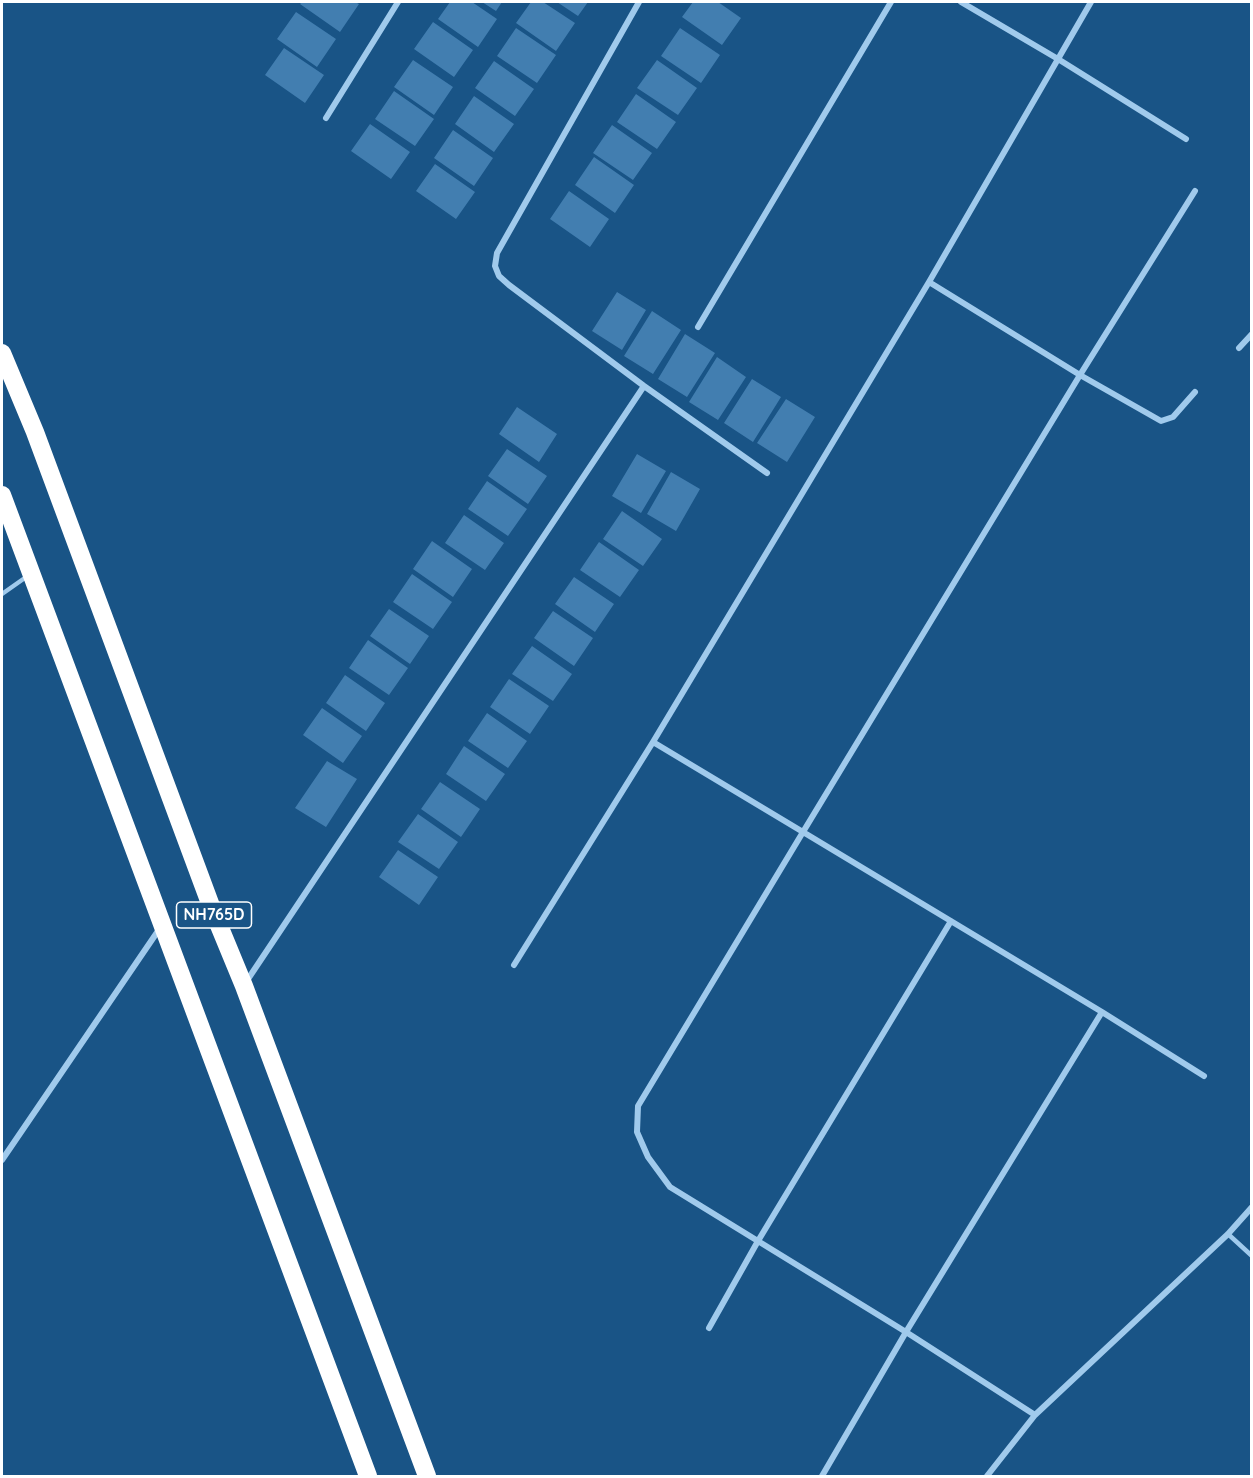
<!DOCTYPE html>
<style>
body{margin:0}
#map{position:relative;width:1253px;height:1478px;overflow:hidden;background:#195486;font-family:Quicksand,sans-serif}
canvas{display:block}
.frame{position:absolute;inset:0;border:3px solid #fff;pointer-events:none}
</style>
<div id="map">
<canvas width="1253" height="1478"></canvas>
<div class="frame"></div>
</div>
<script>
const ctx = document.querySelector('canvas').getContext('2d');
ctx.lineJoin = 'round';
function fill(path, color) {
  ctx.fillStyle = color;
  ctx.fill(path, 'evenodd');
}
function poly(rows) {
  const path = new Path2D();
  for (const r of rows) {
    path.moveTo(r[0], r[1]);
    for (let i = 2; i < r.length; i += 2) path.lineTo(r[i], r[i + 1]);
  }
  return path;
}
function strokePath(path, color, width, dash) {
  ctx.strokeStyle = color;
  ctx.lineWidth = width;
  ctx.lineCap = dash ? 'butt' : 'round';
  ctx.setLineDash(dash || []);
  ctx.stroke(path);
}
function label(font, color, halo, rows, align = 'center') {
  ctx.font = font + ' Quicksand,sans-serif';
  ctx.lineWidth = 5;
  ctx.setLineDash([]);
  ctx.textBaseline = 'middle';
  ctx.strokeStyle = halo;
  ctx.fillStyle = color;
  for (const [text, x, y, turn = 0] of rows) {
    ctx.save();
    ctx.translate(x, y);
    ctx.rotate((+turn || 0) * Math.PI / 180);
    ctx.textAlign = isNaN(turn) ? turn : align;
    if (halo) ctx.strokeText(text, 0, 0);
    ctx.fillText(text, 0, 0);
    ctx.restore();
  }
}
fill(poly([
 [302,2,355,2,359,4,340,32,300,4],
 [450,2,472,2,497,19,478,47,438,19],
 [482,2,502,2,496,11],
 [531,2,543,2,575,23,556,51,516,23],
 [557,2,588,2,578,16],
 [693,2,718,2,741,18,722,45,682,17],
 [296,12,336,39,317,67,277,39],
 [433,22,473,50,454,77,414,49],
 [516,28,556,55,537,83,497,56],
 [680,28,720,55,701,83,661,56],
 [284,48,324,75,305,103,265,75],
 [413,60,453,87,434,115,394,87],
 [657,60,697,88,678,115,637,88],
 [494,61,534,89,515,116,475,88],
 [394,91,434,119,415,146,375,119],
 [636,94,676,122,657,149,617,122],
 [474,96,514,124,494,152,455,124],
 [370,124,410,152,391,179,351,151],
 [612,125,652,153,633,180,593,153],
 [453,130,493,158,474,186,434,158],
 [594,157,634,185,615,213,575,185],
 [435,164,475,192,456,219,416,191],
 [569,191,609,219,590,247,550,219],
 [617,292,646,310,622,350,592,331],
 [652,311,681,330,653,374,624,356],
 [685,334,715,353,687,397,658,379],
 [717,357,746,377,718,420,689,402],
 [752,379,781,397,753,442,724,423],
 [786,399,815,417,787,462,757,443],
 [517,407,557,434,539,462,499,434],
 [507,449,547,476,528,504,488,476],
 [637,454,666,471,641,513,612,496],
 [671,472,700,489,676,531,647,514],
 [487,481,527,509,508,536,468,509],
 [622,511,662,539,643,566,603,539],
 [464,515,504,543,485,570,445,543],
 [432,541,472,569,453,597,413,569],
 [599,542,639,570,620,597,580,570],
 [412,574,452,602,433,629,393,602],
 [574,577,614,604,595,632,555,604],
 [389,609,429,636,410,664,370,636],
 [553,611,593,638,574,666,534,638],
 [368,640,408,668,389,695,349,668],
 [532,646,572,674,553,701,512,674],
 [345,675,385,703,366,731,326,703],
 [509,679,549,706,530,734,490,707],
 [322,708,362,736,343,763,303,735],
 [487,713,527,741,508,768,468,741],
 [464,746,505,774,486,801,446,774],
 [327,761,357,779,326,827,295,808],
 [440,782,480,809,461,837,421,809],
 [418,814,458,842,439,869,398,842],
 [398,850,438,877,419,905,379,877]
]), '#427eb0');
strokePath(poly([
 [2,594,29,575],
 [1228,1234,1252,1256]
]), '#a0caec', 4.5);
strokePath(poly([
 [639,2,497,253,495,266,499,276,509,285,644,386,767,473],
 [961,2,1058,59,1186,139],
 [326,118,398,2],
 [929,282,1080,375,1161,421,1173,417,1195,392],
 [698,327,891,2],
 [1239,348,1252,334],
 [653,742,803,832,1080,375,1195,191],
 [514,965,653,742,929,282,1091,2],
 [246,982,644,386],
 [1102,1012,1204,1076],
 [2,1160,160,928],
 [709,1328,758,1241,951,921],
 [822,1476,906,1332,1102,1012,803,832,638,1106,637,1132,648,1157,670,1187,906,1332,1035,1415],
 [987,1476,1035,1415,1228,1234,1252,1207]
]), '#a0caec', 6);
strokePath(poly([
 [2,353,35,432,211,906,244,986,427,1476],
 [2,495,368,1476]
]), '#fff', 18);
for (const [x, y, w] of [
 [214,915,75]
]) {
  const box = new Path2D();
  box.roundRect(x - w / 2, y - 13, w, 26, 4.5);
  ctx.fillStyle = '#195486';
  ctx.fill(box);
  strokePath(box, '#fff', 1.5);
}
label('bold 16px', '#fff', null, [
 ["NH765D",214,915]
]);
</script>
